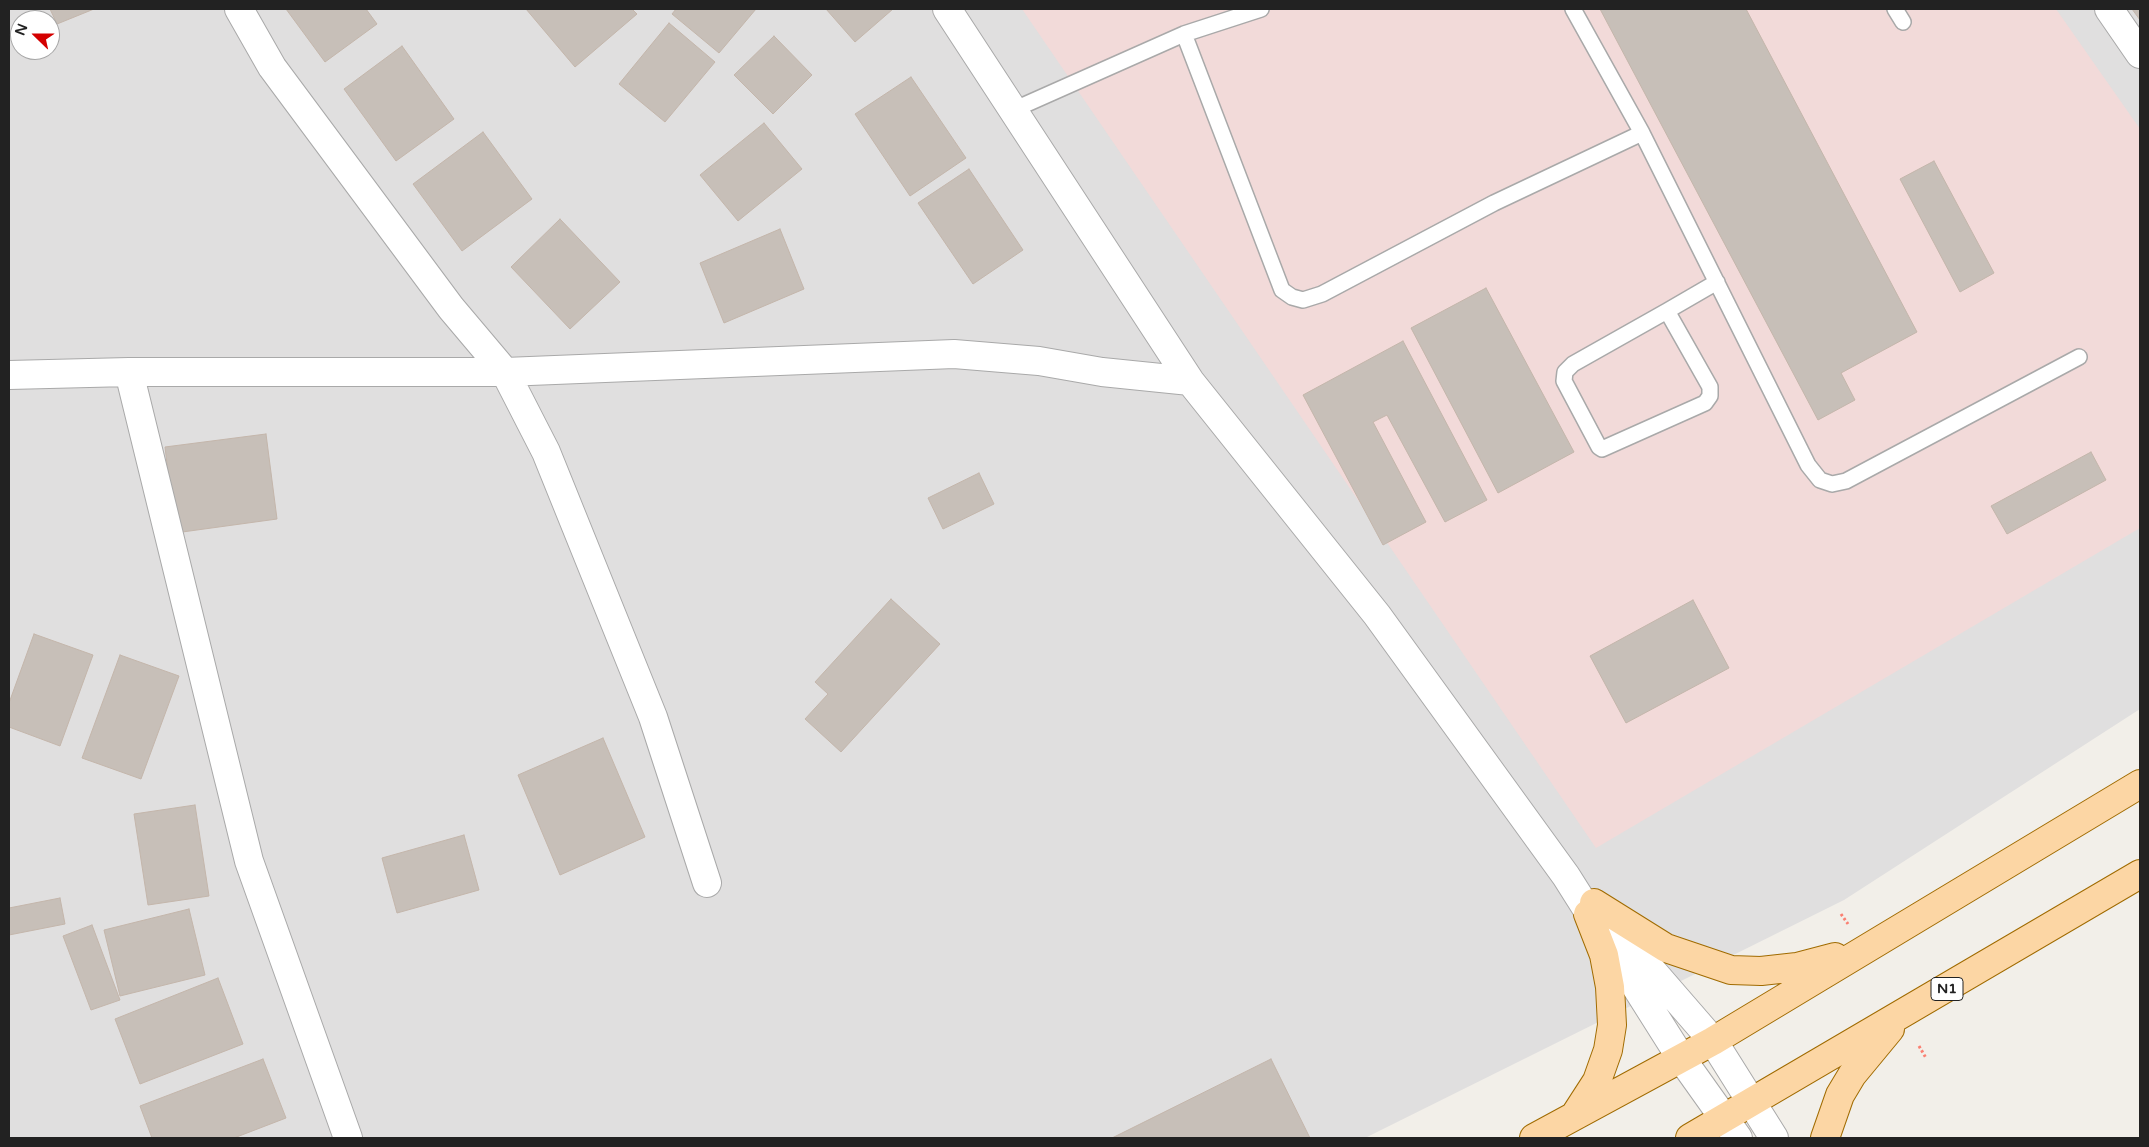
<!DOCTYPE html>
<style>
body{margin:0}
#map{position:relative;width:2149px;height:1147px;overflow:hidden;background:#f2efe9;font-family:"Varela Round",sans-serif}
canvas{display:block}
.frame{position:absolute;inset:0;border:10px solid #222;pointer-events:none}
.north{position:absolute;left:10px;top:10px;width:50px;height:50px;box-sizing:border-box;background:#fff;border:1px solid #a7a7a7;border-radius:50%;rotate:292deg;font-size:14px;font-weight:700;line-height:20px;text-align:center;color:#222}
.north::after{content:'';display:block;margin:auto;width:18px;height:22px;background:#d40000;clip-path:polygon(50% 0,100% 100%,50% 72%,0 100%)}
</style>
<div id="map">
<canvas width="2149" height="1147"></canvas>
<div class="frame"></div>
<div class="north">N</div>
</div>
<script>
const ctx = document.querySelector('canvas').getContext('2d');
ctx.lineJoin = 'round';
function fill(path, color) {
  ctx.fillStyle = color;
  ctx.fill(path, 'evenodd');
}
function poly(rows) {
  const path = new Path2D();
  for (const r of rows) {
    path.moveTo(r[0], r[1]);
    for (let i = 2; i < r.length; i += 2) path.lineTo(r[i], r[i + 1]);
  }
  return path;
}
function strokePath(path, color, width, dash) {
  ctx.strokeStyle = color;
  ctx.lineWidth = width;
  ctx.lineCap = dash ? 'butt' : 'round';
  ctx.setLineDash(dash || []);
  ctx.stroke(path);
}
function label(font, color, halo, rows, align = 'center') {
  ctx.font = font + ' "Varela Round",sans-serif';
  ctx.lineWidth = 4;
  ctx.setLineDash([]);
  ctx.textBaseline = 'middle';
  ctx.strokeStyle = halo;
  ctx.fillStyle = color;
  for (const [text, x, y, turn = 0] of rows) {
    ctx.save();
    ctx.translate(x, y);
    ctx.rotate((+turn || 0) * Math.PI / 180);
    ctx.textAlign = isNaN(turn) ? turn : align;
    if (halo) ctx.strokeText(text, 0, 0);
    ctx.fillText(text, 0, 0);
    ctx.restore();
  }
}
fill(poly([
 [9,9,2140,9,2140,709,1844,900,1365,1138,9,1138],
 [20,20,50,20,50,50,20,50]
]), '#e0dfdf');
fill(poly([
 [1022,9,2056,9,2140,129,2140,528,1596,848]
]), '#f2dad9');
const building = poly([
 [50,9,94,9,57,24,50,9],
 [286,9,366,9,377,24,325,62,286,9],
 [526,9,632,9,637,14,575,67,526,9],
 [676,9,756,9,719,53,672,14,676,9],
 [826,9,893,9,855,42,826,9],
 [1600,9,1746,9,1917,332,1841,373,1855,400,1818,420,1600,9],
 [2132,9,2140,9,2140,20,2132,9],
 [669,23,715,62,665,122,619,84,669,23],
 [774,36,812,75,773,114,734,75,774,36],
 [402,46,454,119,396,161,344,89,402,46],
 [911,77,966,158,910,196,855,114,911,77],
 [764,123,802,169,738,221,700,175,764,123],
 [483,132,532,199,462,251,413,184,483,132],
 [1934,161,1994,273,1960,292,1900,179,1934,161],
 [969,169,1023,250,973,284,918,203,969,169],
 [560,219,620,282,570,329,511,267,560,219],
 [780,229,804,289,724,323,700,263,780,229],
 [1486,288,1574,452,1498,493,1411,328,1486,288],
 [1403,341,1487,500,1445,522,1387,415,1373,422,1426,522,1383,545,1303,395,1403,341],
 [266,434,277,519,175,533,165,447,266,434],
 [2091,452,2106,480,2007,534,1991,506,2091,452],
 [979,473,994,504,943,529,928,498,979,473],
 [891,599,940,644,841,752,805,719,828,694,815,682,891,599],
 [1693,600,1729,668,1626,723,1590,656,1693,600],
 [34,634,93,655,60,746,9,727,9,703,34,634],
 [120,655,179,676,141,779,82,758,120,655],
 [603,738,645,837,560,875,518,775,603,738],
 [195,805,209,896,148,905,134,814,195,805],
 [464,835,479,890,397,913,382,858,464,835],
 [60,898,65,924,9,935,9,908,60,898],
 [189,909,205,975,120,996,104,930,189,909],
 [92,925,120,1000,91,1010,63,936,92,925],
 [218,978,243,1044,140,1084,115,1019,218,978],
 [263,1059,286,1118,234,1138,152,1138,140,1106,263,1059],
 [1271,1059,1310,1138,1112,1138,1271,1059]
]);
fill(building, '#c7bfb8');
strokePath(building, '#c4b6ab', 1);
const service = poly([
 [1573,9,1642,133,1808,465,1820,480,1832,484,1846,481,2079,357],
 [1895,9,1903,22],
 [1184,34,1282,290,1292,297,1303,300,1322,294,1494,203,1642,133],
 [1013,110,1184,34,1261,9],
 [1667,311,1710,387,1710,396,1705,403,1602,449,1599,447,1564,381,1565,372,1573,364,1667,311,1717,282]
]);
const minor = poly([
 [239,9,272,67,451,308,505,372,546,452,653,717,707,883],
 [947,9,1190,381,1377,615,1566,876,1681,1058,1738,1138],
 [2109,9,2140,54],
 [129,372,249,861,348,1138],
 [9,375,129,372,505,372,954,354,1039,361,1102,372,1190,381],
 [1609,921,1713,1041,1774,1138]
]);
const primary = poly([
 [1594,903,1666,948,1731,970,1761,971,1797,967,1835,957],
 [1575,1115,1597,1081,1608,1050,1612,1025,1610,987,1604,955,1588,914],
 [1534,1138,1713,1041,2140,784],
 [1690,1138,2140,874],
 [1825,1138,1840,1095,1852,1075,1890,1029]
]);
strokePath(service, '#a9a9a9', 18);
strokePath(minor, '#a9a9a9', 30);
strokePath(primary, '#a06b00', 30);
strokePath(poly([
 [1841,914,1848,924],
 [1919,1046,1926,1058]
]), '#fa8072', 3, [2.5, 2.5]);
strokePath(service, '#fff', 15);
strokePath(minor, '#fff', 28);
strokePath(primary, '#fcd6a4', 28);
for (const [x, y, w] of [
 [1947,989,32]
]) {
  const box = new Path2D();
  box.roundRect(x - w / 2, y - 11.5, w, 23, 4);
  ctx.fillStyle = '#fff';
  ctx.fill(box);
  strokePath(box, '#222', 1);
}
label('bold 14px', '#222', null, [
 ["N1",1947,989]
]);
</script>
